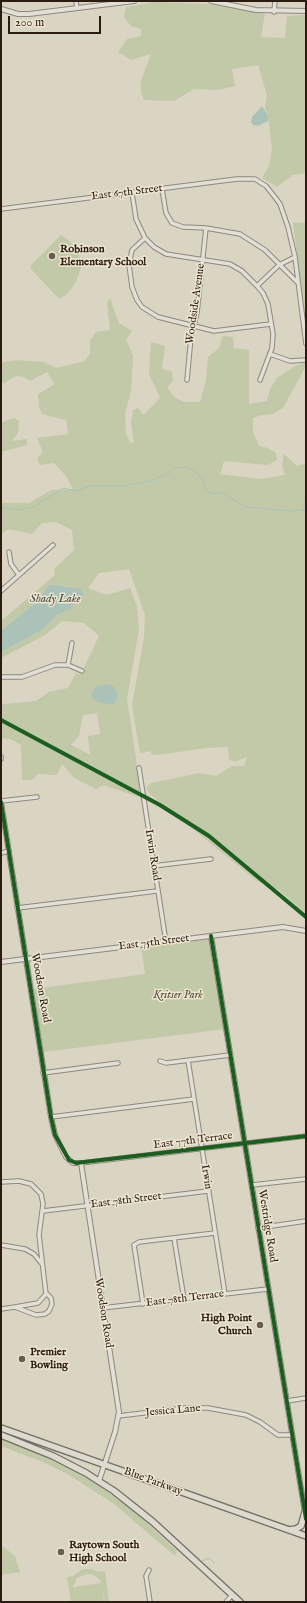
<!DOCTYPE html>
<style>
body{margin:0}
#map{position:relative;width:307px;height:1603px;overflow:hidden;background:#dad4c2;font-family:"IM FELL English",serif}
canvas{display:block}
.frame{position:absolute;inset:0;border:2px solid #2b1c11;pointer-events:none}
.scale{position:absolute;left:8px;top:16px;width:93px;height:18px;box-sizing:border-box;border:2px solid #2b1c11;border-top:0;padding-left:5px;font-size:12px;line-height:14px;white-space:nowrap;color:#2b1c11;-webkit-text-stroke:3px #ede6d1;paint-order:stroke}
</style>
<div id="map">
<canvas width="307" height="1603"></canvas>
<div class="frame"></div>
<div class="scale">200 m</div>
</div>
<script>
const ctx = document.querySelector('canvas').getContext('2d');
ctx.lineJoin = 'round';
function fill(path, color) {
  ctx.fillStyle = color;
  ctx.fill(path, 'evenodd');
}
function poly(rows) {
  const path = new Path2D();
  for (const r of rows) {
    path.moveTo(r[0], r[1]);
    for (let i = 2; i < r.length; i += 2) path.lineTo(r[i], r[i + 1]);
  }
  return path;
}
function strokePath(path, color, width, dash) {
  ctx.strokeStyle = color;
  ctx.lineWidth = width;
  ctx.lineCap = dash ? 'butt' : 'round';
  ctx.setLineDash(dash || []);
  ctx.stroke(path);
}
function label(font, color, halo, rows, align = 'center') {
  ctx.font = font + ' "IM FELL English",serif';
  ctx.lineWidth = 3;
  ctx.setLineDash([]);
  ctx.textBaseline = 'middle';
  ctx.strokeStyle = halo;
  ctx.fillStyle = color;
  for (const [text, x, y, turn = 0] of rows) {
    ctx.save();
    ctx.translate(x, y);
    ctx.rotate((+turn || 0) * Math.PI / 180);
    ctx.textAlign = isNaN(turn) ? turn : align;
    if (halo) ctx.strokeText(text, 0, 0);
    ctx.fillText(text, 0, 0);
    ctx.restore();
  }
}
fill(poly([
 [155,2,206,4,265,13,261,37,285,38,287,16,306,15,306,173,293,175,277,187,262,178,269,166,272,149,268,116,265,108,267,95,258,65,232,69,235,86,219,90,194,89,174,101,144,100,141,93,141,81,151,54,131,60,118,52,127,39,141,36,141,29,131,26,124,17,126,7],
 [306,222,306,315,304,315,293,223],
 [61,235,78,248,81,267,75,284,66,295,59,299,31,269,31,265],
 [110,298,119,323,132,331,126,340,133,355,131,391,125,414,126,434,131,444,134,442,131,423,133,410,138,408,143,415,160,398,149,374,151,342,165,346,162,369,172,371,173,381,167,387,174,397,184,402,200,402,206,380,208,357,219,348,223,336,233,337,234,348,249,350,249,404,267,401,270,389,277,378,295,366,304,363,306,366,283,408,273,414,262,415,253,418,253,432,259,446,268,448,276,453,277,460,268,465,224,461,220,474,260,479,285,475,282,465,284,454,297,466,306,463,306,914,279,890,257,881,150,794,146,788,151,783,199,773,216,776,232,766,244,766,247,757,234,762,229,759,228,747,206,748,157,755,151,754,151,751,140,753,132,706,144,637,145,615,129,569,99,573,88,588,107,595,130,588,137,607,139,630,127,698,139,779,139,797,104,785,96,789,74,778,62,764,57,775,38,774,32,780,22,780,21,745,10,739,1,738,1,703,5,704,36,701,49,692,68,688,76,673,81,674,99,636,84,623,62,621,45,635,1,658,1,652,42,630,57,615,70,609,76,603,71,587,50,584,36,602,1,631,1,621,55,575,54,569,74,550,72,530,56,522,42,523,32,534,9,529,1,534,1,548,1,503,29,503,51,490,73,489,66,476,54,463,40,465,37,458,43,452,37,438,68,434,66,420,42,414,39,407,38,394,55,384,47,372,30,381,24,377,17,376,10,379,4,384,1,380,1,363,16,360,44,362,56,368,85,361,90,353,90,341,96,332,110,330,107,303],
 [97,713,100,734,88,736,90,755,71,745,79,736,83,715],
 [14,418,19,421,18,433,12,441,27,439,27,445,1,452,1,423],
 [210,939,225,1029,43,1052,34,989,145,974,141,946],
 [1,1438,44,1455,91,1480,135,1512,177,1551,175,1556,114,1504,66,1473,40,1461,1,1446],
 [1,1545,15,1556,20,1572,1,1575],
 [83,1569,91,1569,98,1572,105,1571,109,1602,105,1602,100,1580,94,1575,87,1574,77,1578,73,1587,101,1583,104,1602,71,1602,67,1577,73,1576]
]), '#c2c9a8');
fill(poly([
 [262,106,268,116,268,121,258,126,253,125,251,122,252,117],
 [50,584,81,589,83,595,81,602,75,604,70,609,57,615,42,630,1,652,1,631,36,602],
 [107,684,113,686,117,692,117,699,113,704,101,703,94,700,91,694,97,686]
]), '#aac2b7');
strokePath(poly([
 [1,507,17,510,34,507,63,488,76,491,90,486,122,486,151,481,170,472,175,467,188,468,196,472,203,480,206,490,212,494,223,493,246,507,290,511,304,510,304,504,306,503],
 [202,1561,209,1558,214,1563]
]), '#aac2b7', 1);
const minor = poly([
 [76,1,77,8],
 [274,12,275,1],
 [162,189,166,213,172,223,183,227,206,228,240,234,265,250,297,282],
 [132,193,136,219,145,238,132,250,129,265,132,287,137,300,142,307,158,317,214,331,271,324],
 [1,209,237,179,255,179,266,186,274,196,280,204,288,227,295,257,306,344],
 [145,238,154,247,166,254,230,264,242,271,257,286],
 [270,354,290,361,306,360],
 [187,380,191,337,197,313,206,228],
 [260,380,272,348,273,334,268,304,263,293,257,286,279,265,295,257],
 [9,552,11,564,19,575],
 [1,591,53,545],
 [68,665,72,643],
 [1,677,22,677,55,665,68,665,82,671],
 [1,759,1,757],
 [139,768,166,942],
 [1,801,37,797],
 [1,853,9,851],
 [153,866,211,859],
 [17,908,157,891],
 [188,1060,225,1294],
 [160,1061,166,1063,230,1055],
 [43,1073,118,1063],
 [51,1117,194,1099],
 [81,1163,306,1136],
 [1,1182,19,1181,31,1184,41,1194,43,1204,39,1235,46,1294,38,1303,15,1307],
 [252,1185,306,1179],
 [43,1211,208,1191],
 [258,1228,306,1221],
 [174,1238,184,1299],
 [1,1245,25,1249,34,1254,42,1264],
 [143,1304,134,1245,139,1242,215,1233],
 [102,1308,268,1289],
 [1,1309,15,1307,36,1315,45,1314,49,1311,52,1304,51,1298,46,1293],
 [287,1401,306,1398],
 [118,1416,186,1408,208,1408,246,1415,260,1422,278,1435,292,1435],
 [149,1570,146,1576,150,1602],
 [226,1602,232,1595]
]);
const tertiary = poly([
 [211,1,256,10,306,11],
 [1,9,18,14,29,14,134,1],
 [1,802,51,1117,55,1135,66,1157,73,1163,81,1163,119,1412,115,1432,99,1481],
 [211,936,306,1519],
 [1,962,283,927,306,931]
]);
const trunk = poly([
 [1,1428,306,1536],
 [1,1435,53,1456,86,1473,114,1491,153,1522,240,1602],
 [289,1530,296,1529,301,1526,305,1512]
]);
strokePath(minor, '#8e887d', 5.5);
strokePath(tertiary, '#8e887d', 6);
strokePath(trunk, '#756f65', 8);
strokePath(minor, '#e2dfd6', 3.5);
strokePath(tertiary, '#e2dfd6', 4);
strokePath(trunk, '#dddad0', 5.5);
strokePath(poly([
 [1,720,160,805,209,836,306,917],
 [1,802,51,1117,55,1135,69,1160,76,1163,306,1136],
 [211,936,306,1519]
]), '#1b5e20', 4);
for (const [x, y, r, color] of [
 [52,256,4,"#685c4f"],
 [260,1325,4,"#685c4f"],
 [22,1359,4,"#685c4f"],
 [61,1552,4,"#685c4f"]
]) {
  const dot = new Path2D();
  dot.arc(x, y, r, 0, 2 * Math.PI);
  ctx.fillStyle = color;
  ctx.fill(dot);
  strokePath(dot, '#ede6d1', 1.5);
}
label('11px', '#2b1c11', '#ede6d1', [
 ["East 67th Street",127,193,-7],
 ["Woodside Avenue",196,304,-82],
 ["Irwin Road",152,855,81],
 ["East 75th Street",154,943,-7],
 ["Woodson Road",40,988,80],
 ["East 77th Terrace",193,1141,-7],
 ["Irwin",206,1177,81],
 ["East 78th Street",126,1201,-7],
 ["Westridge Road",267,1226,81],
 ["East 78th Terrace",185,1299,-7],
 ["Woodson Road",103,1313,81],
 ["Jessica Lane",173,1411,-5],
 ["Blue Parkway",153,1482,20]
]);
label('bold 11px', '#2b1c11', '#ede6d1', [
 ["Robinson",60,250],
 ["Elementary School",60,263],
 ["High Point",252,1319,"right"],
 ["Church",252,1332,"right"],
 ["Premier",30,1353],
 ["Bowling",30,1366],
 ["Raytown South",69,1546],
 ["High School",69,1559]
], 'left');
label('italic 11px', '#524d38', '#ede6d1', [
 ["Kritser Park",178,996]
]);
label('italic 12px', '#4b4b41', '#ede6d1', [
 ["Shady Lake",55,600]
]);
</script>
